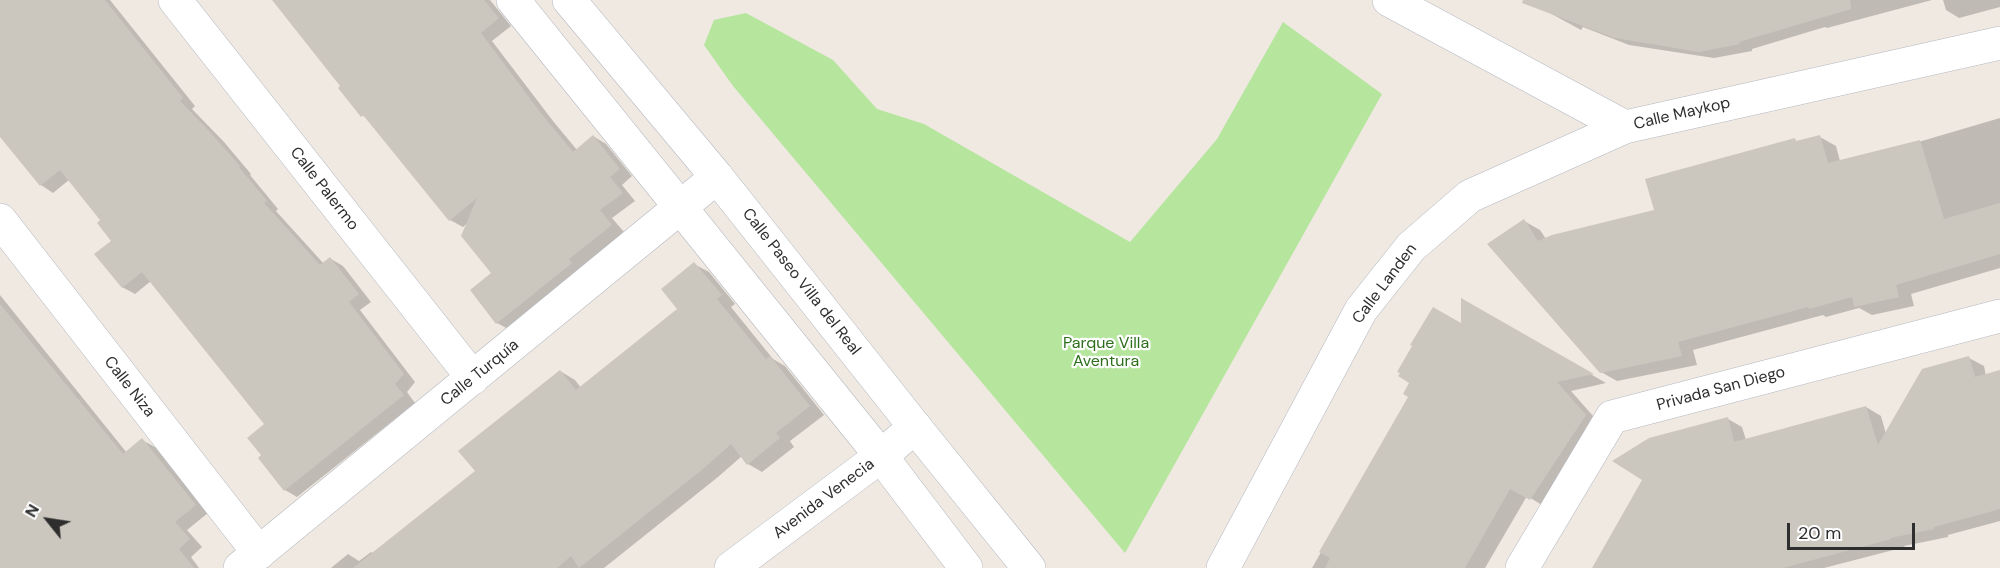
<!DOCTYPE html>
<meta charset="utf-8">
<style>
body{margin:0}
#map{position:relative;width:2000px;height:568px;overflow:hidden;background:#efe9e1;font-family:"DM Sans",sans-serif}
canvas{display:block}
.north{position:absolute;left:18px;top:490px;width:60px;height:60px;-webkit-text-stroke:4px #fff;paint-order:stroke;rotate:300deg;font-size:16px;font-weight:700;line-height:24px;text-align:center;color:#2e2e2e}
.north::after{content:'';display:block;margin:auto;width:21px;height:27px;background:#2e2e2e;clip-path:polygon(50% 0,100% 100%,50% 72%,0 100%)}
.scale{position:absolute;left:1787px;top:523px;width:128px;height:27px;box-sizing:border-box;border:3px solid #2e2e2e;border-top:0;padding-left:8px;font-size:18px;line-height:21px;white-space:nowrap;color:#2e2e2e;-webkit-text-stroke:4px #fff;paint-order:stroke}
</style>
<div id="map">
<canvas width="2000" height="568"></canvas>
<div class="north">N</div>
<div class="scale">20 m</div>
</div>
<script>
const ctx = document.querySelector('canvas').getContext('2d');
ctx.lineJoin = 'round';
function fill(path, color) {
  ctx.fillStyle = color;
  ctx.fill(path, 'evenodd');
}
function poly(rows) {
  const path = new Path2D();
  for (const r of rows) {
    path.moveTo(r[0], r[1]);
    for (let i = 2; i < r.length; i += 2) path.lineTo(r[i], r[i + 1]);
  }
  return path;
}
function strokePath(path, color, width, dash) {
  ctx.strokeStyle = color;
  ctx.lineWidth = width;
  ctx.lineCap = dash ? 'butt' : 'round';
  ctx.setLineDash(dash || []);
  ctx.stroke(path);
}
function label(font, color, halo, rows, align = 'center') {
  ctx.font = font + ' "DM Sans",sans-serif';
  ctx.lineWidth = 4.5;
  ctx.setLineDash([]);
  ctx.textBaseline = 'middle';
  ctx.strokeStyle = halo;
  ctx.fillStyle = color;
  for (const [text, x, y, turn = 0] of rows) {
    ctx.save();
    ctx.translate(x, y);
    ctx.rotate((+turn || 0) * Math.PI / 180);
    ctx.textAlign = isNaN(turn) ? turn : align;
    if (halo) ctx.strokeText(text, 0, 0);
    ctx.fillText(text, 0, 0);
    ctx.restore();
  }
}
fill(poly([
 [746,13,833,60,877,109,924,124,1130,242,1217,139,1283,22,1382,94,1125,553,733,86,704,45,714,20]
]), '#b6e59e');
fill(poly([
 [0,0,110,0,195,106,192,109,224,142,251,174,250,175,278,209,276,211,324,264,331,259,343,266,371,302,360,310,415,382,407,392,415,403,297,497,285,490,263,456,266,424,151,281,135,294,122,287,113,241,102,220,69,180,53,193,41,185,0,135],
 [273,0,490,0,511,26,492,41,553,121,577,150,593,136,606,144,632,176,622,185,635,201,612,218,624,232,581,267,584,271,510,330,497,323,493,273,469,222,463,227,450,220,368,119,362,115,342,86],
 [1526,0,1932,0,1827,28,1825,27,1752,49,1752,51,1714,58,1629,45,1583,27,1581,30],
 [1943,0,2000,0,2000,7,1959,18,1946,10],
 [2000,118,2000,268,1911,294,1914,306,1872,315,1859,308,1826,317,1823,315,1693,350,1697,365,1617,381,1601,372,1524,221,1540,230,1546,239,1655,211,1795,140,1798,142,1820,137,1836,146,1840,161,1915,143],
 [694,264,709,272,735,304,731,307,773,359,785,366,824,415,790,441,794,447,762,472,748,464,742,456,718,477,604,568,331,568,348,554,359,561,371,552,373,553,477,471,560,371,575,380,581,388,679,309],
 [0,295,127,453,142,440,155,447,208,513,187,530,202,547,191,557,199,568,0,567],
 [1463,300,1606,383,1571,391,1601,425,1547,508,1527,496,1485,568,1312,568,1410,396,1463,326],
 [1969,358,1984,366,1986,376,2000,372,2000,521,1948,535,1948,537,1904,546,1905,547,1824,568,1594,568,1728,419,1742,427,1746,440,1866,407,1881,416,1886,434]
]), '#0003');
fill(poly([
 [0,0,105,0,183,98,180,101,211,133,240,166,239,167,267,201,264,203,320,265,330,257,359,294,349,302,404,374,395,384,404,395,284,491,258,458,261,455,247,438,264,424,142,272,122,288,94,254,111,241,97,223,100,220,60,170,40,186,0,137],
 [272,0,484,0,499,18,481,33,540,112,573,152,593,135,620,169,610,177,623,193,600,210,612,225,569,259,572,263,496,324,470,290,491,273,461,236,477,198,449,221,363,115,361,117,338,88,340,86],
 [1523,0,1850,0,1851,9,1739,42,1740,44,1699,52,1615,38,1522,3],
 [1820,135,1828,163,1920,140,1944,219,2000,203,2000,254,1896,285,1899,297,1854,307,1852,297,1809,309,1808,307,1678,342,1682,356,1600,373,1487,244,1524,219,1538,241,1552,235,1654,210,1645,179,1795,138,1796,141],
 [694,262,722,295,717,299,766,359,770,356,810,406,776,433,780,438,747,465,731,444,703,469,579,568,571,556,557,568,353,568,475,471,458,451,560,370,576,390,677,309,661,289],
 [1461,298,1594,374,1557,382,1586,415,1530,500,1510,489,1465,568,1325,568,1330,558,1319,552,1408,397,1403,394,1409,383,1398,376,1400,373,1397,372,1412,346,1410,345,1433,307,1461,323],
 [0,304,123,454,142,438,196,505,175,522,190,539,179,549,194,568,0,568],
 [1969,356,1975,377,2000,370,2000,509,1934,527,1934,529,1890,538,1891,539,1783,568,1592,568,1642,480,1612,461,1649,438,1728,417,1734,442,1866,406,1878,445,1922,369]
]), '#cbc7bf');
const minor = poly([
 [175,0,473,378],
 [1389,0,1625,127],
 [0,220,259,553],
 [240,568,717,177],
 [1223,568,1361,310,1411,247,1470,196,1625,127,2000,43],
 [1522,568,1612,417,2000,316]
]);
const tertiary = poly([
 [513,0,881,456,966,568],
 [569,0,717,177,915,427,1029,568]
]);
const secondary = poly([
 [731,568,881,456,915,427]
]);
strokePath(minor, '#b4b7c1', 34);
strokePath(tertiary, '#b4b7c1', 34);
strokePath(secondary, '#b4b7c1', 34);
strokePath(minor, '#fff', 33);
strokePath(tertiary, '#fff', 33);
strokePath(secondary, '#fff', 33);
label('16px', '#2e2e2e', '#fff', [
 ["Calle Maykop",1682,114,-13],
 ["Calle Palermo",324,189,52],
 ["Calle Paseo Villa del Real",801,282,52],
 ["Calle Landen",1385,284,-53],
 ["Calle Turquía",480,373,-39],
 ["Calle Niza",129,387,52],
 ["Privada San Diego",1721,389,-15],
 ["Avenida Venecia",824,499,-37]
]);
label('16px', '#2c6e1b', '#fff', [
 ["Parque Villa",1106,344],
 ["Aventura",1106,362]
]);
</script>
